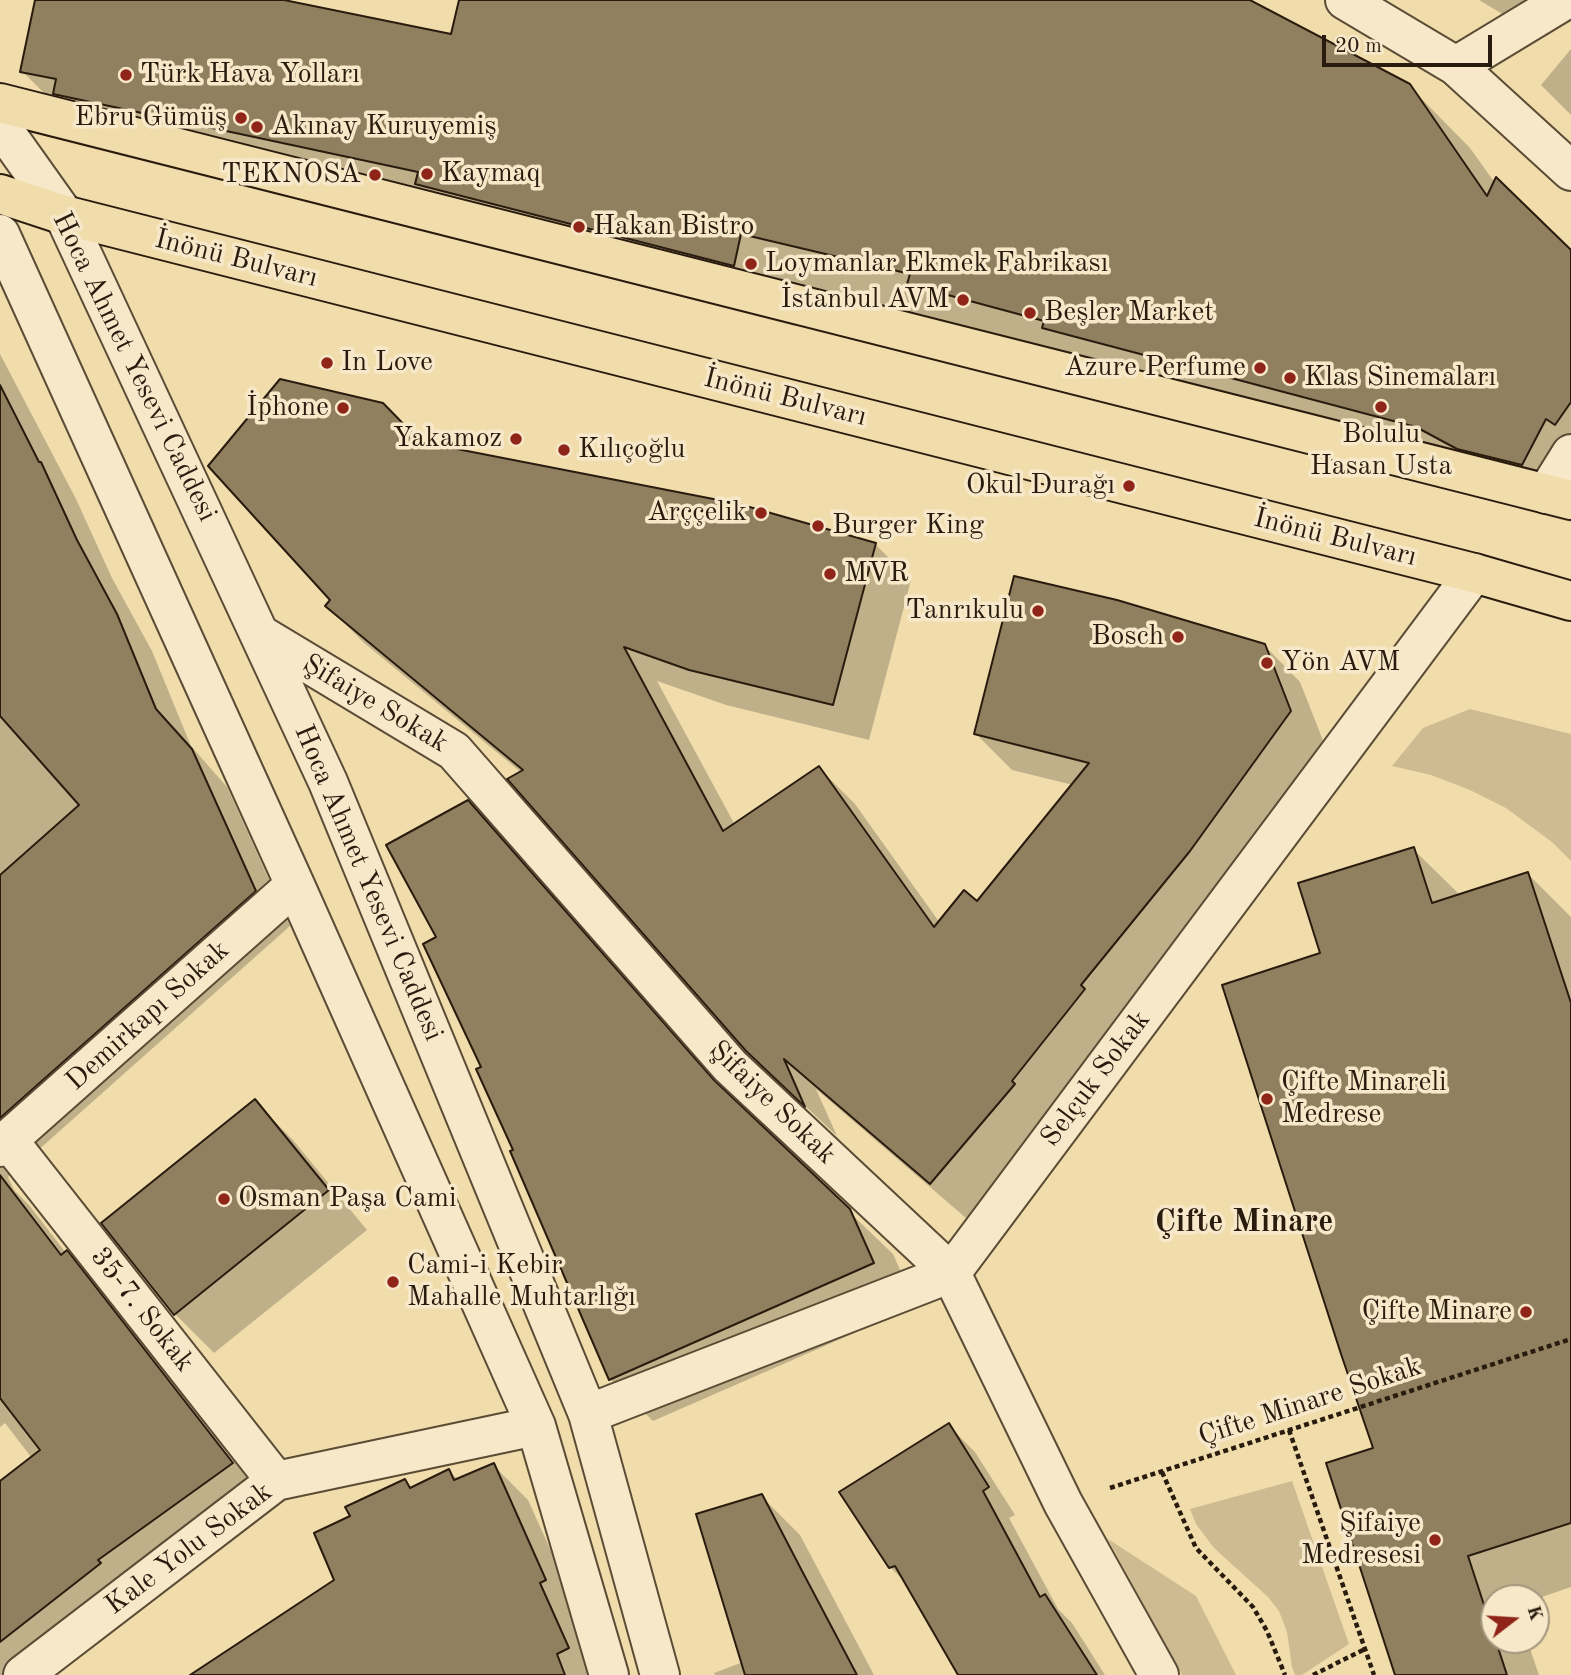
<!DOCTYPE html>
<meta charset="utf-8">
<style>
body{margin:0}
#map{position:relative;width:1571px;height:1675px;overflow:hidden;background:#f1dcac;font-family:"Old Standard TT",serif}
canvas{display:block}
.north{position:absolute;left:1480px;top:1584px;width:70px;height:70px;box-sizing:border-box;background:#f6e8c9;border:2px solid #a4967e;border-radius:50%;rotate:73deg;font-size:19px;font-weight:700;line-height:28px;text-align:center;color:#291c0e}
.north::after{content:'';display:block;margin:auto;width:24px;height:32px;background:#8f2418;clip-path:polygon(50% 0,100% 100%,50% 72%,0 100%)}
.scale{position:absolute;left:1322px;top:35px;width:170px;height:32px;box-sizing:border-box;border:4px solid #291c0e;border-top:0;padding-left:9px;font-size:21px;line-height:24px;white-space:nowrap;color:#291c0e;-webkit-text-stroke:5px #f6e8c9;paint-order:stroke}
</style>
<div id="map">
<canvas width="1571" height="1675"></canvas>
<div class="north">K</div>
<div class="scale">20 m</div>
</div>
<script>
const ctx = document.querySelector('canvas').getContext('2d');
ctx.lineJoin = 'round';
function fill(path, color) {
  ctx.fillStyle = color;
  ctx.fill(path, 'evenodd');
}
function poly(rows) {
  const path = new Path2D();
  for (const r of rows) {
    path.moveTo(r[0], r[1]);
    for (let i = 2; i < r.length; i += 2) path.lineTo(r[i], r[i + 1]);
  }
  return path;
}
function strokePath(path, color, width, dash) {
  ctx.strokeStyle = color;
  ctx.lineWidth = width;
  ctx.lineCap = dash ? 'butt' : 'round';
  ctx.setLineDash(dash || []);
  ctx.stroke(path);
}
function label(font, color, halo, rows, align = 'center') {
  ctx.font = font + ' "Old Standard TT",serif';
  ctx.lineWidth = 7;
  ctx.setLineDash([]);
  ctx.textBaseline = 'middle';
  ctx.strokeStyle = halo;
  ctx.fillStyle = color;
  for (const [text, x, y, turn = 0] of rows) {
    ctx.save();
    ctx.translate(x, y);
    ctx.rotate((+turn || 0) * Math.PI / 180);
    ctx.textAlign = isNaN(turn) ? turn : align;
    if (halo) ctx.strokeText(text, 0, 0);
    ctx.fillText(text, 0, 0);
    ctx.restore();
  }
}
fill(poly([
 [1470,709,1571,734,1571,861,1552,842,1506,808,1470,790,1431,775,1392,766,1423,728],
 [1292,1481,1349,1644,1302,1675,1295,1675,1292,1667,1287,1632,1279,1611,1268,1597,1214,1548,1196,1524,1190,1509],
 [1108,1539,1196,1596,1236,1675,1182,1675]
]), '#cfbb91');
fill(poly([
 [36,0,275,0,452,36,460,0,1246,0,1409,86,1470,148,1495,183,1571,253,1571,522,1520,509,1479,488,802,294,795,326,479,245,463,229,116,154,97,135,83,132,22,71],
 [1479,0,1571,0,1524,27],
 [1571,49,1571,115,1541,85],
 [0,354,76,499,112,578,152,651,191,746,227,787,290,926,8,1177,14,1190,29,1205,66,1253,102,1287,267,1499,45,1675,0,1675,0,1482,31,1457,5,1423,0,1427],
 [422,444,875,544,911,580,869,740,726,705,657,681,735,825,819,768,855,804,940,923,977,903,1073,785,1012,770,976,734,1264,645,1300,682,1326,748,1050,1121,966,1218,816,1089,837,1136,784,1086,522,773,363,642,328,606],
 [468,802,511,845,743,1110,893,1254,916,1306,653,1421,610,1379,483,1068,438,937],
 [1413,849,1460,895,1528,874,1571,917,1571,1587,1536,1599,1494,1598,1494,1640,1527,1640,1539,1675,1397,1675,1376,1449,1322,954],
 [254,1101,293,1140,367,1230,214,1353,175,1314],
 [948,1425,975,1452,1015,1515,1009,1518,1058,1609,1072,1623,1105,1675,960,1675,907,1584,890,1567],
 [493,1465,528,1500,580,1615,599,1675,193,1675,337,1580,352,1517,405,1481,412,1488,449,1471,458,1480],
 [761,1496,800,1535,874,1675,715,1675,714,1673,743,1662]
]), '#0003');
const building = poly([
 [35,0,284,0,451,34,459,0,1250,0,1410,84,1487,196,1496,177,1571,250,1571,402,1555,425,1546,419,1522,465,1457,449,1416,427,1042,328,1044,321,907,284,910,274,741,234,734,266,415,184,418,172,53,94,56,79,20,72,35,0],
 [280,379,383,403,421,442,739,504,876,543,833,705,689,670,624,647,723,831,819,766,934,927,964,890,977,901,1089,763,974,734,1014,576,1117,600,1265,644,1291,711,1190,851,1081,985,1085,989,1012,1081,1015,1084,930,1184,784,1059,805,1107,746,1051,507,779,523,770,325,606,330,600,208,466,280,379],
 [0,385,39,462,41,462,77,540,117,614,156,709,192,749,256,891,0,1118,0,875,79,805,0,716,0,385],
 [468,800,714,1080,850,1209,874,1263,609,1380,510,1151,513,1150,476,1069,481,1067,423,944,436,937,386,845,468,800],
 [1414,847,1432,903,1528,872,1571,1003,1571,1523,1468,1556,1507,1675,1395,1675,1326,1463,1373,1448,1341,1354,1222,985,1320,953,1298,883,1414,847],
 [255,1099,329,1190,174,1315,101,1223,255,1099],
 [0,1175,61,1255,67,1250,233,1463,98,1560,101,1563,0,1642,0,1481,40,1450,0,1398,0,1175],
 [949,1423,989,1487,983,1491,1040,1597,1045,1594,1097,1675,958,1675,895,1566,889,1568,839,1492,949,1423],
 [494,1463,546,1580,540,1583,569,1648,557,1654,565,1675,190,1675,334,1580,314,1533,350,1516,345,1507,405,1479,410,1488,449,1469,454,1480,494,1463],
 [762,1494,801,1569,857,1675,745,1675,696,1514,762,1494]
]);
fill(building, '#918060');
strokePath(building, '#291c0e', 2);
const minor = poly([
 [1345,0,1456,66,1571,171],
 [1456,66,1565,0],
 [0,125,64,215,328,782,588,1414,660,1675],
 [0,234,295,885,536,1426,609,1675],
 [1546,494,1571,454],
 [261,635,454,751,730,1066,951,1273,1063,1503,1159,1675],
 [8,1140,276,1481],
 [0,1147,295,885],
 [588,1414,951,1273,1474,573],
 [23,1675,276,1481,536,1426]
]);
const major = poly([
 [0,103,1571,500],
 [0,194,64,215,1474,573,1571,601]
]);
strokePath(minor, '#5b4c36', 42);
strokePath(major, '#291c0e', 42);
strokePath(poly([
 [1289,1430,1374,1675],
 [1162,1472,1196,1548,1253,1607,1267,1631,1285,1675],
 [1110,1488,1571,1339],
 [1313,1675,1365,1649]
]), '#291c0e', 4.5, [5, 3.5]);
strokePath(minor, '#f6e8c9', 38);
strokePath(major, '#f1dcac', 38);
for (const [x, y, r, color] of [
 [126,75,7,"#8f2418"],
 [241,118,7,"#8f2418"],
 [257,127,7,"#8f2418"],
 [427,174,7,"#8f2418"],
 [375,175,7,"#8f2418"],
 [579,227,7,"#8f2418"],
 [751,264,7,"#8f2418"],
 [963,300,7,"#8f2418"],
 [1030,313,7,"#8f2418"],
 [327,363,7,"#8f2418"],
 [1260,368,7,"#8f2418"],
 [1290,378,7,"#8f2418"],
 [1381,407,7,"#8f2418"],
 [343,408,7,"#8f2418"],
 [516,439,7,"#8f2418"],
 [564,450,7,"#8f2418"],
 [1129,486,7,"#8f2418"],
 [761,513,7,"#8f2418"],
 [818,526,7,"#8f2418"],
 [830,574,7,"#8f2418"],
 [1038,611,7,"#8f2418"],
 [1178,637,7,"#8f2418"],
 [1267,663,7,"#8f2418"],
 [1267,1099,7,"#8f2418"],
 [224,1199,7,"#8f2418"],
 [393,1282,7,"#8f2418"],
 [1526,1312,7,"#8f2418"],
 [1435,1540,7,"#8f2418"]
]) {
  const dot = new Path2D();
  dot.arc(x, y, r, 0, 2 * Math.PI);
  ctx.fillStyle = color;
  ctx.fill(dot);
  strokePath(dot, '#f6e8c9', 2.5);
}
label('28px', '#291c0e', '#f6e8c9', [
 ["Türk Hava Yolları",140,75],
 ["Ebru Gümüş",227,118,"right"],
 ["Akınay Kuruyemiş",271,127],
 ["Kaymaq",441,174],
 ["TEKNOSA",361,175,"right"],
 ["Hakan Bistro",593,227],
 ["Loymanlar Ekmek Fabrikası",765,264],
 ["İstanbul AVM",949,300,"right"],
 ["Beşler Market",1044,313],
 ["In Love",341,363],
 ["Azure Perfume",1246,368,"right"],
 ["Klas Sinemaları",1304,378],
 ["İphone",329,408,"right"],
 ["Bolulu",1381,435,"center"],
 ["Hasan Usta",1381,467,"center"],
 ["Yakamoz",502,439,"right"],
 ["Kılıçoğlu",578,450],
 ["Okul Durağı",1115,486,"right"],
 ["Arççelik",747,513,"right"],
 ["Burger King",832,526],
 ["MVR",844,574],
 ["Tanrıkulu",1024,611,"right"],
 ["Bosch",1164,637,"right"],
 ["Yön AVM",1281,663],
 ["Çifte Minareli",1281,1083],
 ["Medrese",1281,1115],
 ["Osman Paşa Cami",238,1199],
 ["Cami-i Kebir",407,1266],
 ["Mahalle Muhtarlığı",407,1298],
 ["Çifte Minare",1512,1312,"right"],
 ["Şifaiye",1421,1524,"right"],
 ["Medresesi",1421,1556,"right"]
], 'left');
label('28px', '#291c0e', '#f6e8c9', [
 ["İnönü Bulvarı",236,259,14],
 ["Hoca Ahmet Yesevi Caddesi",134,367,64],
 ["İnönü Bulvarı",785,398,14],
 ["İnönü Bulvarı",1335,538,14],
 ["Şifaiye Sokak",375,704,31],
 ["Hoca Ahmet Yesevi Caddesi",368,883,67],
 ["Demirkapı Sokak",148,1016,-42],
 ["Selçuk Sokak",1096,1079,-53],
 ["Şifaiye Sokak",772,1103,44],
 ["35-7. Sokak",142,1310,52],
 ["Çifte Minare Sokak",1310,1402,-18],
 ["Kale Yolu Sokak",189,1549,-37]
]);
label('bold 32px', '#291c0e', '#f6e8c9', [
 ["Çifte Minare",1244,1223]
]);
</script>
